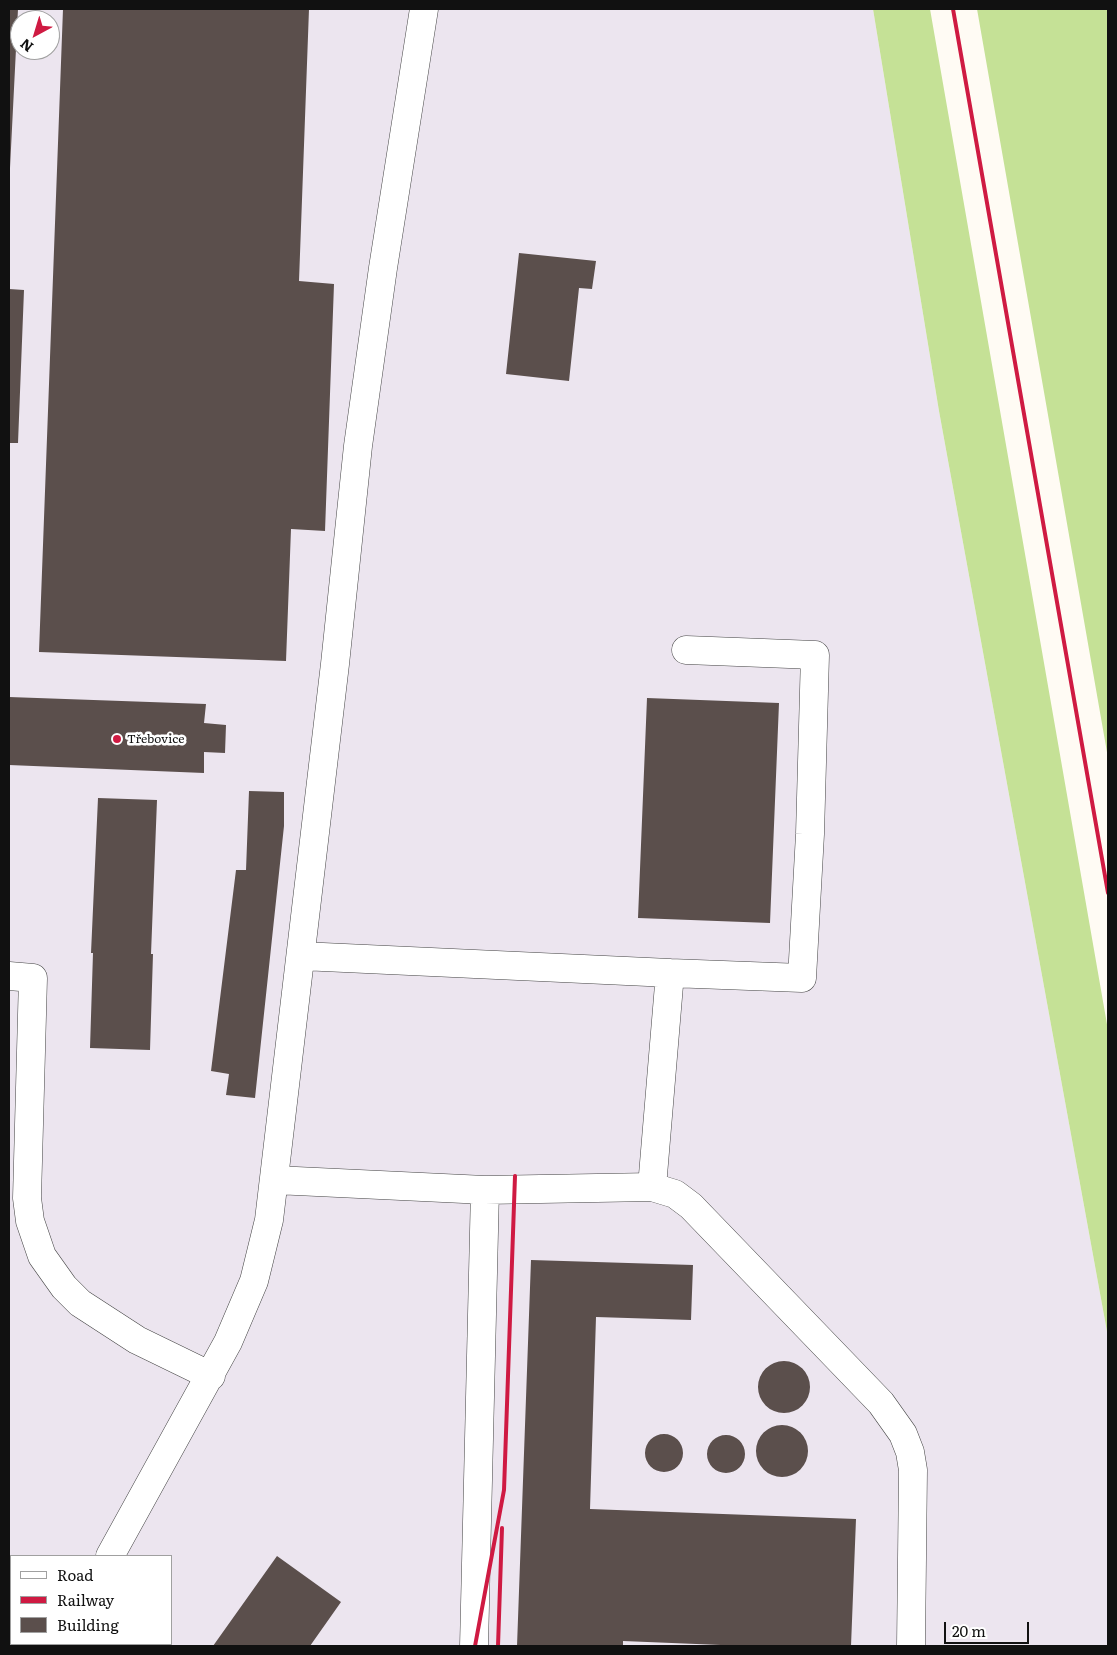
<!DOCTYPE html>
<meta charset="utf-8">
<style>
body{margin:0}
#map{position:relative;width:1117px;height:1655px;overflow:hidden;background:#fffbf4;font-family:Literata,serif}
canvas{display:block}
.frame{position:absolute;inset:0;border:10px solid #111;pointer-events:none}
.legend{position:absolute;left:10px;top:1555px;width:162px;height:90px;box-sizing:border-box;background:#fff;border:1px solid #a0a0a0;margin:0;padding:6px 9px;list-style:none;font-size:15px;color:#111}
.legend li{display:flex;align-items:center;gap:10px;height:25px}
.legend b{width:25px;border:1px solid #a0a0a0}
.north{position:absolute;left:10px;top:10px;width:50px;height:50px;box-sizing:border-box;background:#fff;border:1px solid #a0a0a0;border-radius:50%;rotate:219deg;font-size:14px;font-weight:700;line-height:20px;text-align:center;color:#111}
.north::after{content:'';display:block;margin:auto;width:18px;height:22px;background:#cf1a42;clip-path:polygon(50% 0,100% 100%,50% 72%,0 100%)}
.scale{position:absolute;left:944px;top:1622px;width:85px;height:22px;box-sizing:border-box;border:2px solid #111;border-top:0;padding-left:6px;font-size:15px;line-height:18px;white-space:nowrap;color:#111;-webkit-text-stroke:4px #fff;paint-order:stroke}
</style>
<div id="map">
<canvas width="1117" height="1655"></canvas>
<div class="frame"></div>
<ul class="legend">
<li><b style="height:6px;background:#fff"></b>Road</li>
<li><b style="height:6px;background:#cf1a42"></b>Railway</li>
<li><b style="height:14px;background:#5b4f4c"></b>Building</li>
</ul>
<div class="north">N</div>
<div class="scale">20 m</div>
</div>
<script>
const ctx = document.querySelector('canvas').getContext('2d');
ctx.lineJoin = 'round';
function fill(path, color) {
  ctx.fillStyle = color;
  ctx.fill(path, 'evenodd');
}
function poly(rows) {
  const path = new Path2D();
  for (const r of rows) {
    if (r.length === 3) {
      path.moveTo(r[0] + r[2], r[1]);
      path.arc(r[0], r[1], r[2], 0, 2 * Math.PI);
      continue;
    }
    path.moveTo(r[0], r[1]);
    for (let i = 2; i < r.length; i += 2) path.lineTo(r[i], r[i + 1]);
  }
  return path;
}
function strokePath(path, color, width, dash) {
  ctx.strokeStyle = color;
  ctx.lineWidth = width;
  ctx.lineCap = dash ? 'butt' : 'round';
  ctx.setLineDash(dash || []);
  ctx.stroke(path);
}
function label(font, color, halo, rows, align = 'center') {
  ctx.font = font + ' Literata,serif';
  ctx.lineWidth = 5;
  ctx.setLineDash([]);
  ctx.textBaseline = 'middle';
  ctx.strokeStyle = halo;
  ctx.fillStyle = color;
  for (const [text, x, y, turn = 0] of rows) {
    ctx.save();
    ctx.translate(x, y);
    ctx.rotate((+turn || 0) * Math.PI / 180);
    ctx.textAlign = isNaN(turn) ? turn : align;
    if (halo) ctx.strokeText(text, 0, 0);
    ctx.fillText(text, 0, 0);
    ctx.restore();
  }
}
fill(poly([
 [9,9,873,9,939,411,1108,1337,1108,1646,9,1646],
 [20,20,50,20,50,50,20,50],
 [11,1556,171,1556,171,1644,11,1644]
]), '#ece5ef');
fill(poly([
 [873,9,930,9,1108,1030,1108,1337,939,411],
 [977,9,1108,9,1108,758]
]), '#c5e196');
fill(poly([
 [9,9,18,9,10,168,9,168],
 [63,9,309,9,299,281,334,284,325,531,291,529,286,661,39,652],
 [519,253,596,261,592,289,579,288,569,381,506,374],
 [9,289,24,290,18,443,9,443],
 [9,697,206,704,204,723,226,725,225,753,204,752,204,773,9,765],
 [647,698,779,703,770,923,638,918],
 [249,791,284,792,284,826,255,1098,226,1095,229,1074,211,1071,236,870,246,870],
 [98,798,157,800,151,954,153,954,150,1050,90,1048,93,953,91,953],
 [531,1260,693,1265,691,1320,596,1317,590,1509,856,1519,851,1646,745,1646,623,1641,623,1646,517,1646],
 [784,1387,26],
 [782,1451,26],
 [664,1453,19],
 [726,1454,19],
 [277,1556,341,1602,310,1646,213,1646]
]), '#5b4f4c');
const minor = poly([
 [301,956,670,973,652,1187,675,1194,691,1206,881,1403,903,1434,910,1452,913,1470,911,1646],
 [670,973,802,978,810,834,815,655,686,650],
 [9,976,33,978,27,1198,30,1221,42,1256,64,1287,80,1303,137,1340,211,1376],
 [275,1180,485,1190,652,1187],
 [110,1556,228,1342,254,1281,269,1220,335,664,358,446,383,268,424,9],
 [59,1646,60,1644],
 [474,1646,485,1190]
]);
strokePath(minor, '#444', 29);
strokePath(minor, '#fff', 28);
strokePath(poly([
 [953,9,1108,893],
 [475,1646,504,1490,515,1176],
 [498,1646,502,1528]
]), '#cf1a42', 4);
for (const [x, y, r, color] of [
 [117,739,5,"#cf1a42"]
]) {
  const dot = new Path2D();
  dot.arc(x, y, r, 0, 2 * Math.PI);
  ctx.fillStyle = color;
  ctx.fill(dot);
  strokePath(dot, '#fff', 2);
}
label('12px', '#111', '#fff', [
 ["Třebovice",127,739]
], 'left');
</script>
